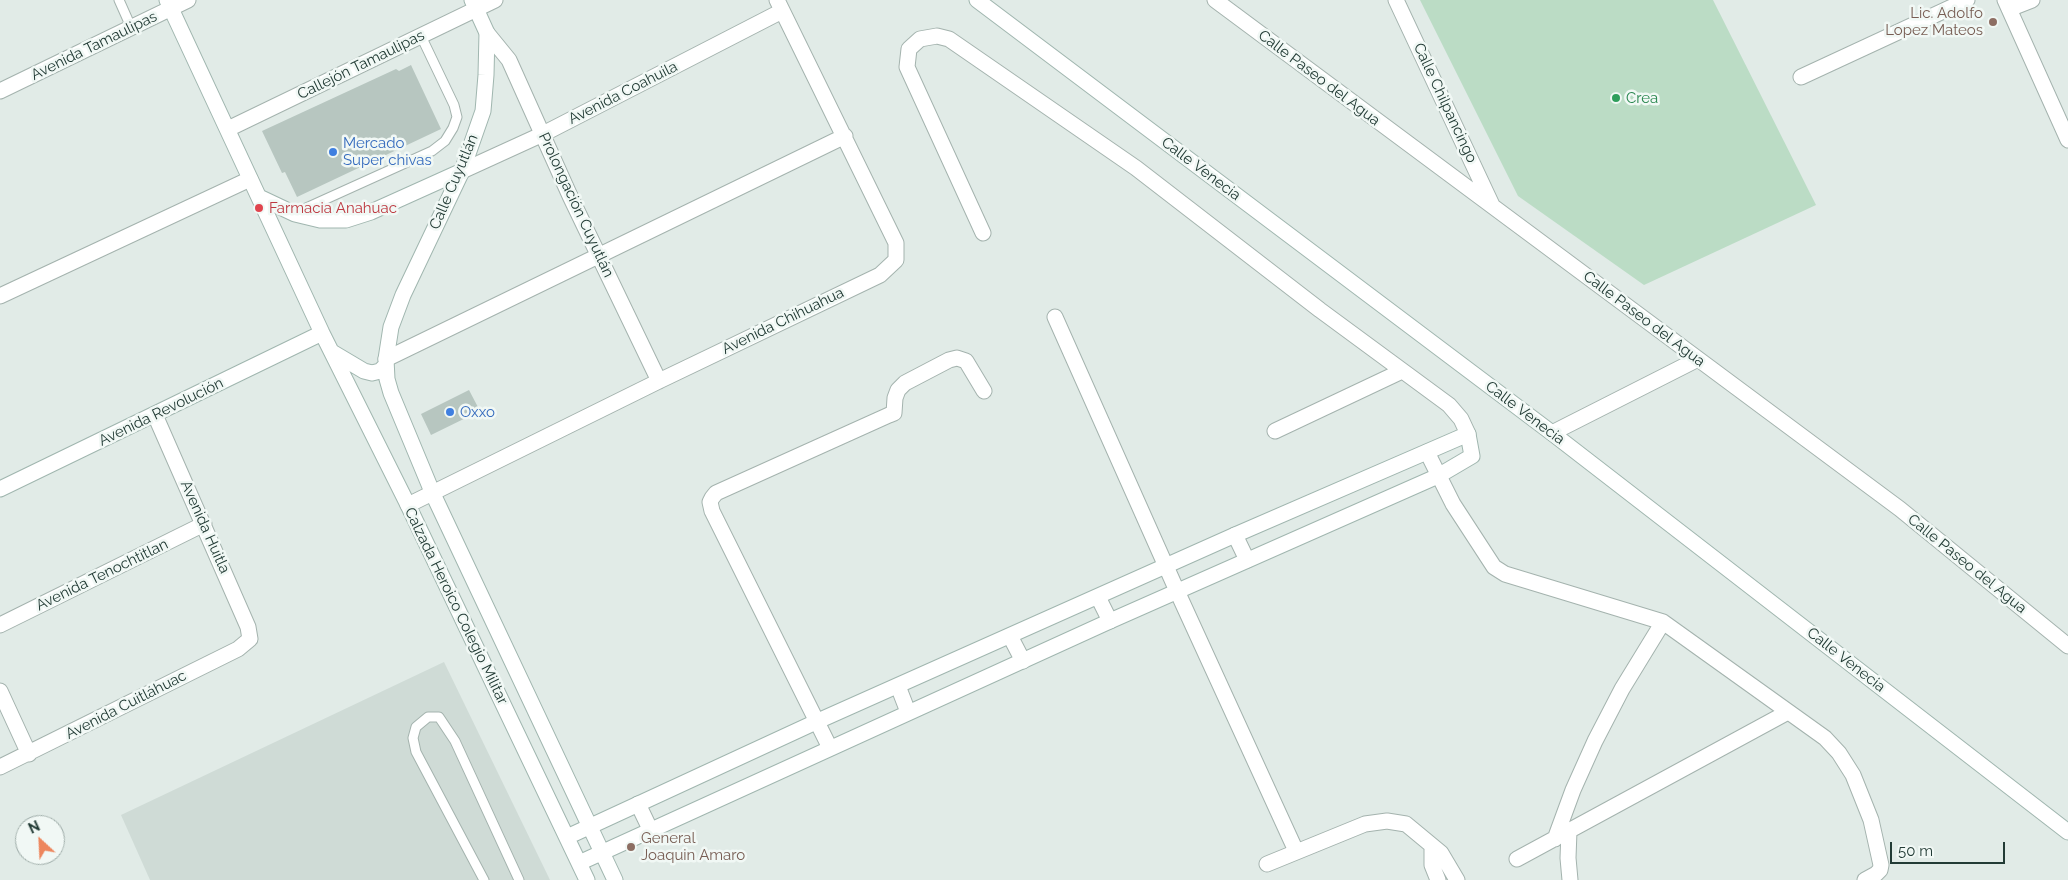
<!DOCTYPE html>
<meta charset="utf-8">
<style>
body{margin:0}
#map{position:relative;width:2068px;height:880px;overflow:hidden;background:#e1ebe7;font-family:Raleway,sans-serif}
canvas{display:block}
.north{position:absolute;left:15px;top:815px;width:50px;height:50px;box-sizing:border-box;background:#f1f8f5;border:1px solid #9eaca8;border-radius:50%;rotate:335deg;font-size:14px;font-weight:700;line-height:20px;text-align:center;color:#223b35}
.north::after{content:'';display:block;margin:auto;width:18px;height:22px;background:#ed865d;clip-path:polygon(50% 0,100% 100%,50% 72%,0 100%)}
.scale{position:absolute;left:1890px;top:842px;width:115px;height:22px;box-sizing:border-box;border:2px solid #223b35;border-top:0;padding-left:6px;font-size:15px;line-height:18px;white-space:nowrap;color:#223b35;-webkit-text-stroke:4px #f1f8f5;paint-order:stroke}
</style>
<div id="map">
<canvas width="2068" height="880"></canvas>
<div class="north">N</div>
<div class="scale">50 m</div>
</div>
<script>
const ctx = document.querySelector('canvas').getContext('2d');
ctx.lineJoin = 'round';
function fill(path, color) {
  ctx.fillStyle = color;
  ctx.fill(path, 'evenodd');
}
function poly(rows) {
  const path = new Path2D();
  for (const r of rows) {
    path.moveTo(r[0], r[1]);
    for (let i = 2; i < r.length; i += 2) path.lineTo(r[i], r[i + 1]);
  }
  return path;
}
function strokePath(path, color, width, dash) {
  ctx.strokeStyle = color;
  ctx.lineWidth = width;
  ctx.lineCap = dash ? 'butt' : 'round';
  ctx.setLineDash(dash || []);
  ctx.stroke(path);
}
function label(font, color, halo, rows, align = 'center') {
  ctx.font = font + ' Raleway,sans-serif';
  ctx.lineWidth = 5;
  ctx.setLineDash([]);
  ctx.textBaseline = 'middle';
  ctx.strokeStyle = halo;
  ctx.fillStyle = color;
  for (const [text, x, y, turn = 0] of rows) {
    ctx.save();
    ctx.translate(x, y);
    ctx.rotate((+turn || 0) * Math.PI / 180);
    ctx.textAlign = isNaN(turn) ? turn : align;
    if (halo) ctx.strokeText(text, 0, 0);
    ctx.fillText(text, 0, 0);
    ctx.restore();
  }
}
fill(poly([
 [444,662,550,880,150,880,121,815]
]), '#cfdbd6');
fill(poly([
 [1420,0,1713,0,1816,205,1644,285,1518,196]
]), '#bbdcc5');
fill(poly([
 [411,65,441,129,297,197,285,172,282,173,262,131,396,69,399,71],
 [469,390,480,411,431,435,421,414]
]), '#b7c6c0');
const lane = poly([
 [119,0,131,27],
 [295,213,432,151,445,141,453,128,457,117,454,105,421,36],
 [484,880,416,752,413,738,416,727,428,717,439,717,455,741,519,880]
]);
const street = poly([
 [1215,0,1900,509,2068,646],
 [1396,0,1492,205],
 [2005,0,2068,140],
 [2009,9,2032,0],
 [487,33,509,60,570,196,659,381],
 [1801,77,1967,0],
 [0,91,188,0],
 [228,129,495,0],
 [462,171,543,134,782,11],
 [983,233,907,67,909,49,920,39,937,36,949,39,1136,168,1320,310,1449,405,1461,419,1468,434],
 [0,296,250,179],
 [1055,317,1177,591,1296,851],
 [386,359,845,136],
 [1275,431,1402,371],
 [1552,433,1698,359],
 [1427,452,1453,504,1494,567,1505,574,1663,622,1825,738,1839,753,1853,775,1871,820,1881,865,1880,870,1876,874,1865,880],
 [408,505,659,381,880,275,896,260,896,243,777,0],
 [1235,535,1247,560],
 [1098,597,1110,621],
 [0,625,204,524],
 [1010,636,1023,661],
 [898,686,908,712],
 [0,691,29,754],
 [830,748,712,511,710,502,712,498,716,493,889,415,894,413,895,398,898,390,905,383,949,360,957,358,966,361,984,391],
 [0,767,238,649,250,639,248,627,155,415],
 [638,804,650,829],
 [1569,831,1568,858,1570,880],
 [1555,839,1573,790,1595,741,1622,689,1663,622],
 [1432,846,1432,865,1438,880],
 [1517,859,1788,712],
 [1267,864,1365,824,1387,821,1406,824,1441,853,1457,880]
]);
const secondary = poly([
 [167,0,322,333,408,505,587,880],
 [472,0,487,33,486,75,483,111,462,171,403,295,391,327,386,359,387,379,391,393,433,494,615,880],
 [977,0,1552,433,2068,832],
 [259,197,295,214,320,220,346,220,371,212,462,171],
 [332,352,364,371,372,373,380,371,386,365],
 [0,489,322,333],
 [567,837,818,721,1235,535,1468,434,1472,456,1438,476,1110,621,579,863]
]);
strokePath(lane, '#a4b3ae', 11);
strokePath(street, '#a4b3ae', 17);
strokePath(secondary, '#a0b6af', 17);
strokePath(lane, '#fff', 9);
strokePath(street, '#fff', 15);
strokePath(secondary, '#fff', 15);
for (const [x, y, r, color] of [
 [1993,22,5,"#8d6e63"],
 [1616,98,5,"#2e9e5b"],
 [333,152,5,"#3f7fe0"],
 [259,208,5,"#e0444e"],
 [450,412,5,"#3f7fe0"],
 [631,847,5,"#8d6e63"]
]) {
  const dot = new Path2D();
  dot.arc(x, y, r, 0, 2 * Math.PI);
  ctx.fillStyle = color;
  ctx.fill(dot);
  strokePath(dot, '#f1f8f5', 2);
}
label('15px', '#785e54', '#f1f8f5', [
 ["Lic. Adolfo",1983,13],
 ["Lopez Mateos",1983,30],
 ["General",641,838,"left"],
 ["Joaquin Amaro",641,855,"left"]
], 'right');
label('15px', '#223b35', '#f1f8f5', [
 ["Avenida Tamaulipas",94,46,-26],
 ["Callejón Tamaulipas",361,65,-26],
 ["Calle Paseo del Agua",1319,78,37],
 ["Avenida Coahuila",623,93,-27],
 ["Calle Chilpancingo",1445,103,65],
 ["Calle Venecia",1201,169,37],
 ["Calle Cuyutlán",454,182,-67],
 ["Prolongación Cuyutlán",576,205,65],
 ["Calle Paseo del Agua",1644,319,37],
 ["Avenida Chihuahua",783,321,-26],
 ["Avenida Revolución",161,412,-26],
 ["Calle Venecia",1525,413,37],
 ["Avenida Huitla",205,527,66],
 ["Calle Paseo del Agua",1967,564,39],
 ["Avenida Tenochtitlan",102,575,-26],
 ["Calzada Heroico Colegio Militar",456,606,64],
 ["Calle Venecia",1846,660,38],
 ["Avenida Cuitláhuac",126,705,-27]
]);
label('15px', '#27864d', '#f1f8f5', [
 ["Crea",1626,98]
], 'left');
label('15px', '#366cbe', '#f1f8f5', [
 ["Mercado",343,143],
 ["Super chivas",343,160],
 ["Oxxo",460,412]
], 'left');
label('15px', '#be3a42', '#f1f8f5', [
 ["Farmacia Anahuac",269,208]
], 'left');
</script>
